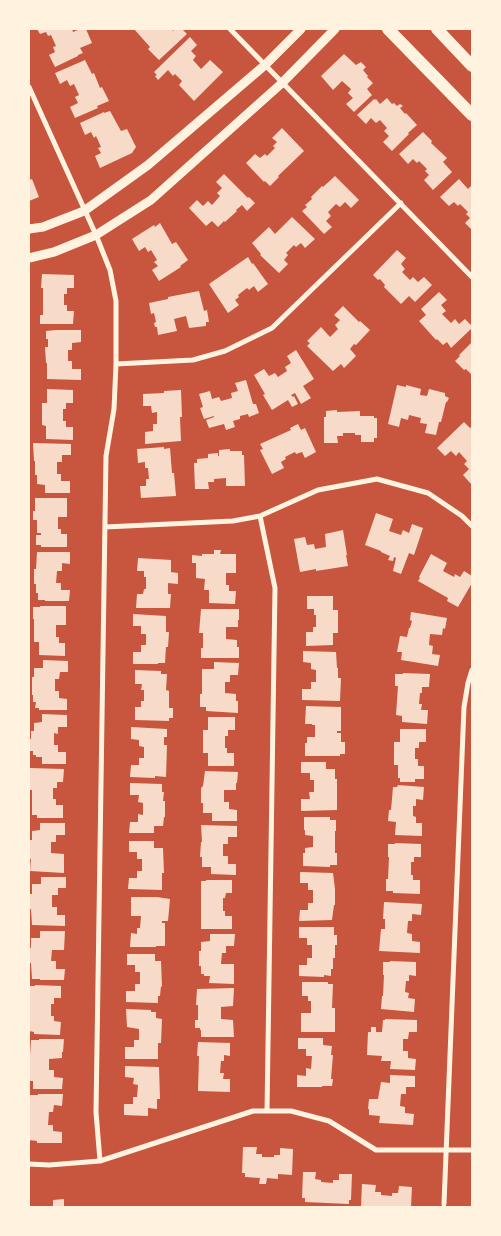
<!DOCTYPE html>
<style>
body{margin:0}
#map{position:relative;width:501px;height:1236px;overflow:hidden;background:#c8553d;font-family:Bitter,serif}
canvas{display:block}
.frame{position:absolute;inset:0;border:30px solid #fff3e0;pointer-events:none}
</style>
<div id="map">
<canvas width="501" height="1236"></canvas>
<div class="frame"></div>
</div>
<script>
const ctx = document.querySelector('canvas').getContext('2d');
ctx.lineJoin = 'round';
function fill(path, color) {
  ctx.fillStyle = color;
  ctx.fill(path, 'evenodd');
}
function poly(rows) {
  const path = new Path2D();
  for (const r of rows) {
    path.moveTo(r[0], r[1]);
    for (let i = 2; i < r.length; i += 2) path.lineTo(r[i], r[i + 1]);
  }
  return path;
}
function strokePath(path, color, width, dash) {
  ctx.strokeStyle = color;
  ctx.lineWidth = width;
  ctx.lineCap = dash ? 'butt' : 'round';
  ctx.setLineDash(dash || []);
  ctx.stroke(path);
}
fill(poly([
 [37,29,72,29,73,32,80,29,86,29,92,43,80,48,83,53,78,55,78,56,55,67,49,55,55,52,53,47,56,46,51,35,48,36,46,32,40,34],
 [134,29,172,29,173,31,175,29,182,29,187,34,159,60,148,49,150,47],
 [190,37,197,45,191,51,196,56,193,60,201,69,210,60,223,72,194,101,179,85,182,81,175,74,173,76,168,70,158,80,155,76,157,75,154,72],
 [344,54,356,65,361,62,366,67,363,70,368,76,367,77,373,83,367,89,372,95,354,112,346,104,353,98,348,93,351,89,342,81,333,90,321,76],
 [85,60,92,74,94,73,100,88,102,87,109,101,97,106,98,108,75,118,70,107,78,103,75,97,79,95,74,84,70,86,67,80,60,84,55,73],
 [387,98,392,104,394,103,397,106,400,104,403,106,400,108,405,114,406,113,417,125,408,133,409,134,392,151,383,142,389,136,384,131,387,128,380,120,376,123,371,118,366,124,357,115,374,99,375,100,376,99,380,104],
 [110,111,121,131,127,129,136,147,132,153,100,168,95,156,101,153,98,148,101,147,96,136,94,138,91,132,85,135,80,123,104,112,104,113],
 [282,128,304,151,278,176,279,177,270,186,265,181,264,182,246,163,255,154,260,158,265,154,267,156,275,148,273,146,277,142,272,138],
 [423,132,432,141,431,143,447,158,443,162,452,172,433,190,424,180,429,175,425,171,427,169,419,161,417,163,413,159,408,164,399,154],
 [224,174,248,198,249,197,255,203,247,211,242,205,236,210,237,211,225,222,224,221,218,227,212,221,206,226,189,208,197,200,203,206,208,201,212,205,220,196,217,193,222,188,216,182],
 [335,176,359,200,351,208,345,202,340,207,336,204,328,212,331,216,326,221,332,227,324,234,302,211,307,207,305,205,312,199,311,197,322,186,323,187],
 [32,179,39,197,29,201,29,180],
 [459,179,468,189,472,185,472,230,465,223,470,218,466,214,468,212,460,204,458,206,454,202,449,206,440,197],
 [292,217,315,239,305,248,301,243,296,247,294,245,286,253,288,255,284,260,288,264,279,273,260,255,261,254,252,243,269,227,275,234],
 [160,223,172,244,176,242,188,260,180,266,181,267,159,281,152,270,158,266,154,262,157,260,151,250,148,252,145,247,139,251,132,239,154,225,155,227],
 [397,250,406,258,401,264,405,269,402,272,410,280,413,277,418,282,424,277,432,285,415,302,409,296,401,304,384,287,385,285,380,279,378,280,373,275],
 [248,257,252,264,253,263,268,284,258,292,254,286,249,290,247,288,238,295,239,297,235,300,239,305,228,313,209,284],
 [42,274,74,275,74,288,67,288,67,294,64,294,64,305,67,305,67,311,74,311,73,324,40,324,40,315,43,315,43,288,41,288],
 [199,291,204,311,207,310,209,322,206,322,206,326,189,328,186,316,174,319,177,331,158,335,157,327,155,327,154,323,156,322,154,313,151,314,149,303,168,299,168,297],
 [439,292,447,300,441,305,446,311,442,314,451,323,455,319,459,324,465,319,472,326,472,328,451,348,447,342,443,345,437,339,436,340,419,321,426,315,421,309],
 [343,306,359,322,360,321,370,330,356,345,354,344,350,349,356,356,344,368,341,364,333,371,307,346,310,343,307,341,321,327,330,337,338,329,335,325,340,320,334,315],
 [56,330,81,330,81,342,72,343,72,350,68,350,68,361,72,361,72,369,81,369,81,380,47,379,47,363,46,363,45,347,48,347,48,339,46,339,46,331],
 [472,342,472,375,466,369,464,370,455,361,460,356,459,355],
 [296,350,314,379,303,386,311,398,301,404,295,393,291,395,293,397,294,396,298,404,292,407,288,400,272,410,263,395,265,394,254,375,264,369,269,376,275,373,278,377,287,371,285,367,291,363,287,356],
 [246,380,253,404,256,404,259,413,249,417,248,414,240,416,240,419,233,421,235,427,226,430,224,424,209,428,206,420,214,417,214,416,204,419,200,408,203,407,199,394,210,391,212,399,219,397,221,401,232,398,231,393,238,391,235,383],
 [397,385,406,387,406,385,421,389,420,395,427,396,429,389,445,393,445,396,449,398,447,402,446,402,441,422,439,422,436,435,425,433,427,424,420,423,421,418,409,415,408,420,401,418,399,427,388,424],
 [47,389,73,390,73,403,66,403,66,409,63,409,63,421,66,421,66,427,73,427,73,440,46,439,46,426,42,425,42,403,47,403],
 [181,390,182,417,180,417,181,441,145,444,145,432,153,431,153,424,157,424,157,412,152,413,151,406,143,406,143,394,164,393,164,391],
 [337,410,337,412,360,411,360,416,374,416,374,418,377,418,377,438,374,438,374,442,361,442,361,435,355,435,355,433,343,433,343,436,337,436,338,443,324,443,324,417,326,417,326,411],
 [464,422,470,428,472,426,472,483,471,484,463,475,469,469,464,464,467,461,459,452,456,456,451,451,445,456,437,448],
 [298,424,301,430,305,428,316,452,305,458,302,452,296,454,295,452,285,457,286,459,281,462,284,468,272,474,260,450,263,449,260,444,291,430,290,428],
 [33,443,71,444,71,455,62,455,62,462,57,462,57,474,61,474,61,481,70,481,70,493,45,493,45,485,37,484,37,475,35,475,35,461,34,461],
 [164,447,164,449,170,448,172,473,174,473,176,496,141,498,140,486,146,486,146,479,149,479,148,468,145,468,145,462,138,463,137,449],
 [230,449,230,451,242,451,242,455,244,455,245,486,226,486,226,478,214,479,214,482,208,482,209,489,195,489,194,463,197,463,197,459,208,458,208,454,218,453,218,456,219,456,219,450],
 [35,498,67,498,67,517,58,517,58,529,61,529,61,534,67,534,67,547,41,547,41,545,36,545,36,535,41,535,41,533,37,533,37,520,33,520,33,511,35,511],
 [376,513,393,519,389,531,401,535,403,530,409,533,412,524,423,528,414,555,409,553,401,574,393,571,396,558,394,557,393,561,388,560,390,556,381,552,381,551,365,545],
 [343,530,347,555,346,555,348,566,316,571,316,569,300,572,294,539,305,537,307,545,314,544,315,549,326,547,325,534],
 [214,550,221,550,220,554,236,554,236,573,226,573,226,585,229,585,229,591,236,591,235,604,209,603,209,590,204,590,205,579,196,578,196,563,192,563,192,555,202,556,202,554,214,554],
 [37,552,70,552,70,564,62,563,62,571,57,571,56,583,61,583,61,590,70,590,69,601,45,601,45,600,38,600,38,593,36,593,36,584,34,584,34,569,36,569],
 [431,554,447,563,443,571,454,577,455,574,460,577,464,571,472,576,472,583,458,607,447,601,448,598,418,581,420,578,419,577],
 [138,558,171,560,171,572,178,573,178,584,168,583,168,594,171,594,170,608,136,608,137,594,143,594,144,589,146,589,146,577,144,577,144,571,137,571],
 [307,596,333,596,333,610,338,610,338,633,333,633,333,645,306,646,306,632,313,632,313,627,316,627,316,615,314,615,314,609,307,609],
 [40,606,66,606,66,625,56,625,56,637,59,637,59,643,65,643,65,656,39,655,39,642,34,642,34,619,33,619,33,607,40,607],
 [201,609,239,609,239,620,238,620,238,627,226,627,226,639,237,640,237,647,239,647,239,658,201,658,201,648,203,648,203,633,199,633],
 [411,612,447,618,445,629,443,628,442,635,430,634,429,645,433,646,432,654,440,655,438,666,401,660,402,652,397,652,400,636,407,637,409,628,410,628,412,621,410,620],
 [133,614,166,616,166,632,169,632,168,647,166,647,165,663,158,663,158,664,133,664,133,652,141,652,141,645,146,645,146,634,141,634,141,626,133,626],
 [303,651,336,652,337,668,338,668,338,678,341,678,340,701,302,700,302,689,311,689,311,682,316,682,316,670,311,669,311,663,303,662],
 [43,660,68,661,68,672,60,672,59,679,55,679,55,691,59,691,59,698,67,699,67,710,39,710,39,708,35,708,36,702,33,702,33,695,32,695,32,677,34,677,34,668,43,668],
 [214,662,239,663,238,675,230,675,230,682,225,682,225,693,236,694,236,701,238,701,238,713,206,711,206,707,200,707,200,694,202,694,202,669,214,669],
 [135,670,161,671,161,674,167,674,166,690,169,691,169,708,173,708,173,718,169,718,169,721,135,720,135,707,141,707,141,701,144,701,144,690,141,690,142,684,135,684],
 [403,673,430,674,429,687,422,687,422,693,420,693,419,704,422,704,421,710,428,710,427,724,402,722,402,716,396,715,398,686,395,686,395,674,403,674],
 [306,706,341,707,341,731,337,731,337,733,341,733,341,742,345,742,345,754,340,754,340,756,305,756,305,743,307,743,307,737,315,737,315,725,312,725,312,724,305,724],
 [42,714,67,715,67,727,58,727,58,734,54,733,54,745,58,745,58,752,66,752,66,764,42,764,42,757,36,757,36,755,33,755,33,751,29,751,29,739,31,739,31,731,34,731,34,723,42,722],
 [208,717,235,717,235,730,228,730,228,736,225,736,225,748,227,748,227,753,234,753,234,766,208,766,208,753,203,753,203,730,208,730],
 [131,727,167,729,167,737,164,737,164,745,167,745,166,777,155,776,155,778,130,777,131,765,139,765,139,758,144,758,144,747,139,746,139,740,131,739],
 [400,729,426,729,426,742,419,742,419,748,415,748,415,759,418,759,418,766,424,766,424,779,415,779,415,782,400,782,400,778,398,778,398,765,394,765,394,742,400,742],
 [301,762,326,762,326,769,335,769,335,779,337,779,337,810,301,811,301,799,310,799,309,792,314,792,314,780,310,780,310,773,301,773],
 [29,768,64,769,63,782,57,782,57,788,53,788,53,799,56,799,56,805,63,805,63,818,37,818,37,815,32,815,32,790,29,790],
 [205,771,238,772,237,783,236,783,236,790,224,790,224,802,229,802,229,809,237,810,237,821,212,821,212,813,203,813,203,803,201,803,201,788,203,786],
 [130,783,162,784,162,792,164,792,163,801,165,801,165,817,164,817,163,826,154,826,154,833,129,833,130,822,138,822,138,814,143,815,143,803,138,802,139,795,130,795],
 [398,785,424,787,423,800,416,799,416,806,413,806,413,816,416,817,416,823,422,823,422,836,395,835,396,822,388,821,389,810,391,810,393,787,397,787],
 [304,817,330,817,330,820,336,820,336,831,335,831,335,853,337,853,337,865,330,865,330,867,303,866,303,853,305,853,305,848,313,847,313,836,305,835,305,830,304,830],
 [40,823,65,823,65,835,56,835,56,842,51,842,51,853,64,854,64,873,30,871,31,859,29,859,29,840,32,840,32,831,40,830],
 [201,825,237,826,237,837,228,837,228,844,223,844,223,856,228,856,228,864,236,864,236,875,211,874,211,867,202,867,202,857,200,857,201,842,202,842],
 [129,841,154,841,154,848,163,848,164,873,162,873,162,890,128,889,129,878,137,878,137,871,142,871,142,859,137,859,137,852,129,852],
 [395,843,421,844,421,857,414,857,414,862,411,862,411,875,413,875,413,880,420,880,420,894,393,893,393,891,386,891,386,879,388,879,389,857,388,857,388,844,395,844],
 [300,872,333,873,335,889,335,905,334,905,332,920,299,921,300,910,308,910,308,903,313,903,313,890,308,890,308,883,300,883],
 [41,877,66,877,66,888,58,888,58,895,52,895,52,907,57,907,57,915,65,915,65,926,32,925,31,909,30,909,30,894,32,894,32,884,41,884],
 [206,880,232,880,232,893,226,893,225,898,223,898,223,911,225,911,225,916,232,916,232,929,201,929,201,881,206,881],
 [131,897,157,897,170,899,168,921,162,921,162,923,165,923,165,946,156,946,156,947,130,947,131,933,137,934,137,928,140,928,141,916,131,916],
 [384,902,422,904,421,915,412,914,412,921,408,921,407,933,412,934,412,941,420,942,420,953,379,951,381,929,385,929,385,919,383,919],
 [299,927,334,927,334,935,337,935,337,945,335,945,335,958,333,958,333,969,331,969,331,976,324,975,324,977,299,976,299,965,307,965,307,958,312,958,312,945,307,945,307,938,299,938],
 [40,931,65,931,64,950,52,950,51,961,56,961,56,969,65,969,64,980,40,980,40,979,32,979,31,963,29,963,29,947,31,948,31,938,40,938],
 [210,934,235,934,234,946,226,946,226,953,222,953,221,964,234,964,234,984,209,983,210,976,204,976,204,974,201,974,201,966,199,966,199,951,201,951,201,942,210,941],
 [127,954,155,954,155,961,161,961,162,987,161,986,160,996,158,996,158,1003,126,1002,126,991,135,991,135,984,140,984,140,972,135,972,135,965,127,965],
 [390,961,416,962,416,976,409,975,409,981,406,981,405,992,409,993,408,998,415,999,414,1012,381,1009,382,996,383,996,384,975,383,975,383,962,390,962],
 [302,982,328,982,328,984,333,984,332,1008,335,1008,335,1032,301,1032,301,1013,311,1013,311,1001,308,1001,308,996,302,996],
 [35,985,61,986,61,998,54,998,54,1004,51,1004,51,1016,54,1016,54,1021,61,1022,60,1035,34,1034,34,1032,29,1031,29,986,35,986],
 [234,988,233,1006,221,1007,221,1019,233,1020,234,1037,201,1037,201,1030,200,1030,200,1028,195,1028,195,1020,198,1020,198,1005,196,1005,197,989],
 [126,1009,151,1010,151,1012,156,1012,156,1018,162,1019,161,1043,158,1043,158,1059,125,1059,125,1047,134,1047,134,1040,139,1040,139,1029,127,1027],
 [385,1019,417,1020,417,1032,409,1032,408,1039,403,1039,403,1051,408,1051,408,1058,416,1059,415,1070,390,1069,391,1061,381,1061,382,1056,367,1055,368,1032,371,1032,371,1027,376,1027,376,1032,382,1032,383,1020,385,1020],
 [298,1038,323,1038,323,1045,332,1046,331,1055,333,1055,331,1079,333,1079,332,1086,322,1086,322,1087,297,1087,297,1075,306,1076,306,1068,311,1069,312,1056,306,1056,306,1049,298,1049],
 [39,1039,64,1039,63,1052,62,1052,62,1058,49,1059,49,1070,54,1070,54,1077,63,1078,62,1089,33,1089,33,1081,29,1081,29,1055,30,1055,31,1040,39,1040],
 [198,1042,230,1043,230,1056,224,1055,224,1061,221,1061,220,1073,224,1073,223,1079,230,1079,230,1092,198,1091,199,1056,197,1056],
 [125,1066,159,1067,160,1099,157,1099,157,1109,148,1108,148,1116,124,1115,124,1104,133,1104,133,1097,137,1097,138,1085,133,1084,134,1078,125,1077],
 [390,1075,415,1076,415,1087,406,1087,406,1094,401,1094,400,1106,405,1107,405,1113,414,1114,413,1125,379,1123,380,1116,369,1115,369,1109,368,1109,369,1099,378,1099,381,1082,390,1083],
 [38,1094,63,1094,62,1106,54,1105,53,1112,49,1112,48,1125,53,1125,53,1131,62,1132,62,1143,37,1143,37,1141,29,1140,29,1095,38,1095],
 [243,1147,257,1147,256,1154,262,1154,262,1157,274,1157,274,1155,280,1155,280,1148,293,1149,292,1175,278,1174,278,1179,267,1178,266,1184,259,1184,260,1178,245,1177,245,1173,242,1173],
 [303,1172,316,1172,315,1179,321,1180,321,1182,333,1183,333,1180,339,1180,339,1174,352,1174,351,1200,349,1200,349,1204,305,1202,305,1198,302,1198],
 [362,1184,376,1185,375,1192,381,1192,381,1195,392,1196,392,1193,398,1193,399,1186,412,1187,411,1207,361,1207],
 [64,1199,64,1207,53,1207,53,1200]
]), '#f7dbc8');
strokePath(poly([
 [230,29,472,277],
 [29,87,96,235,110,270,116,301,116,364,114,409,106,456,96,1112,100,1161],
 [116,364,193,360,225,351,272,328,401,203],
 [260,516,275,588,267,1111],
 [105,527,233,521,260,516,318,490,377,479,428,493,462,516,472,526],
 [29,1164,49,1165,100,1161,253,1111,291,1111,329,1121,376,1150,472,1150],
 [444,1204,464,707,468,683,472,670]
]), '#fff3e0', 5);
strokePath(poly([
 [29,229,43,227,84,211,148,165,265,65,301,29],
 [29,258,54,252,96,235,151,200,282,83,335,29]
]), '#fff3e0', 9);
strokePath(poly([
 [388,29,472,115],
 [437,29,472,66]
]), '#fff3e0', 12);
</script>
